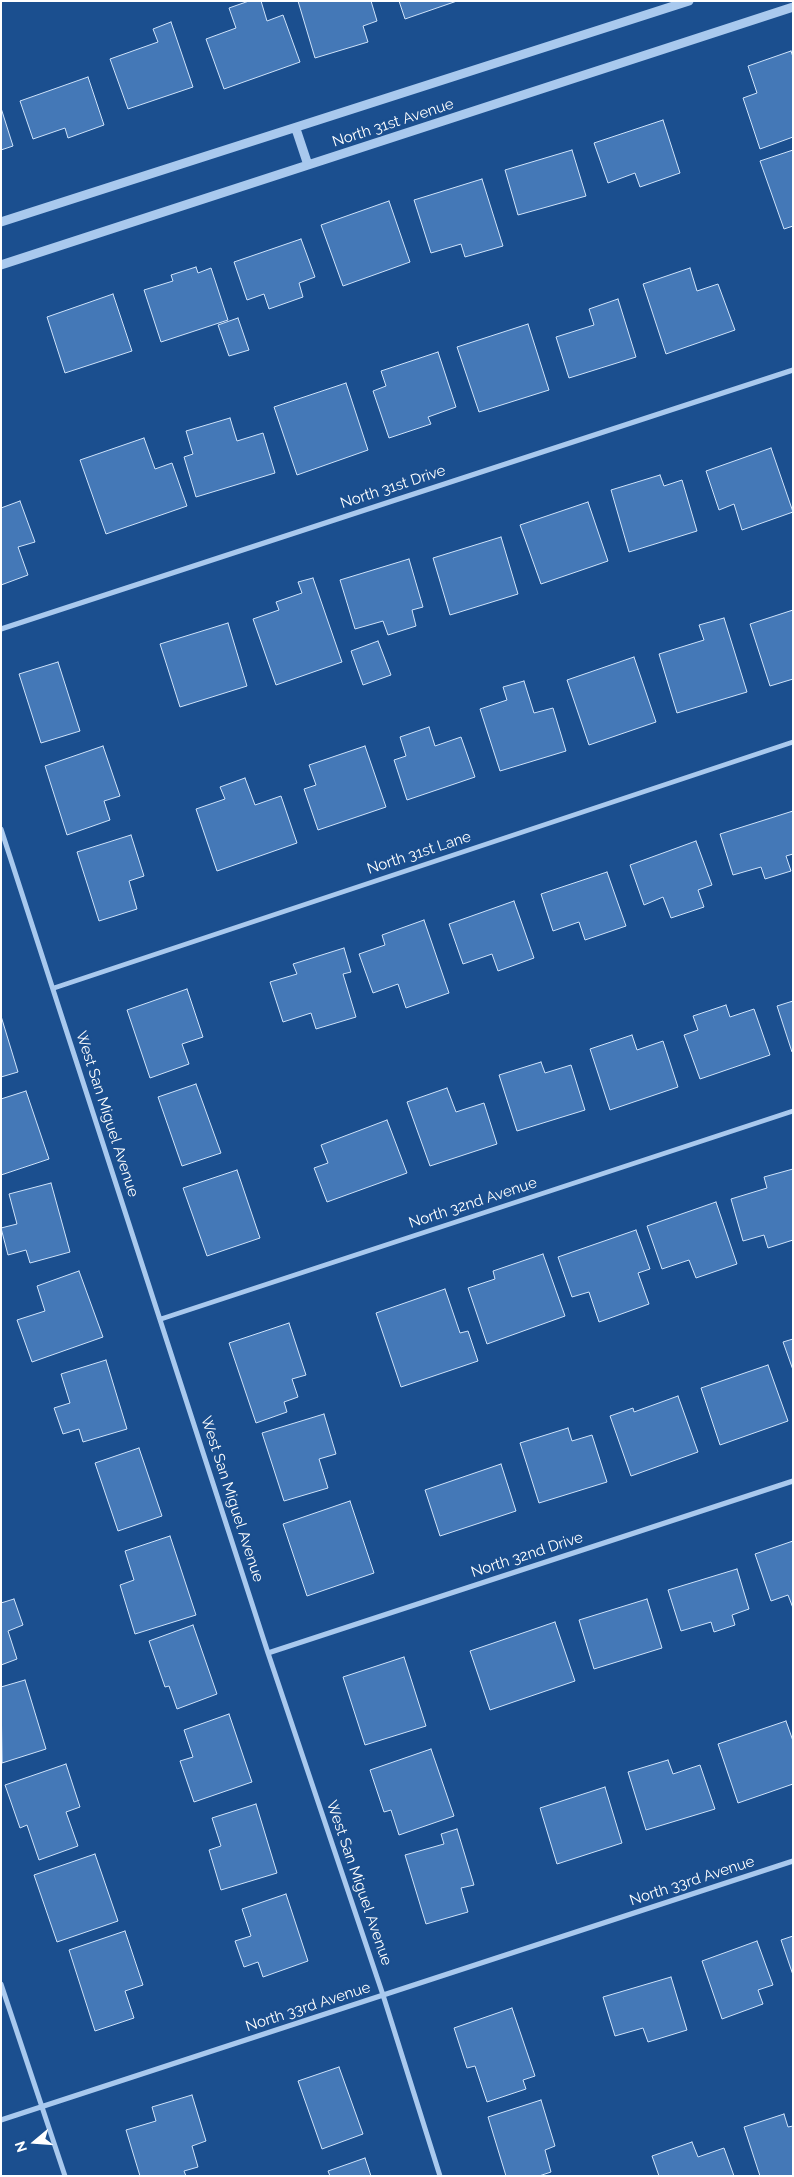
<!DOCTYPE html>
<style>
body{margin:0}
#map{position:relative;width:794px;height:2177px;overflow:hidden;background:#1b4f8f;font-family:Raleway,sans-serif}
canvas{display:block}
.frame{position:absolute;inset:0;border:2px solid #fff;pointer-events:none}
.north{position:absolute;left:10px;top:2117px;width:50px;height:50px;-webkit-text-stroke:4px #1b4f8f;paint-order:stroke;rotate:252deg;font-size:14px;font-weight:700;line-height:20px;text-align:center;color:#fff}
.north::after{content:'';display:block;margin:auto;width:18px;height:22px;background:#fff;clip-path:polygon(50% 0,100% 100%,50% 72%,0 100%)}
</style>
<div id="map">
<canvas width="794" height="2177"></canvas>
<div class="frame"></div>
<div class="north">N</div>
</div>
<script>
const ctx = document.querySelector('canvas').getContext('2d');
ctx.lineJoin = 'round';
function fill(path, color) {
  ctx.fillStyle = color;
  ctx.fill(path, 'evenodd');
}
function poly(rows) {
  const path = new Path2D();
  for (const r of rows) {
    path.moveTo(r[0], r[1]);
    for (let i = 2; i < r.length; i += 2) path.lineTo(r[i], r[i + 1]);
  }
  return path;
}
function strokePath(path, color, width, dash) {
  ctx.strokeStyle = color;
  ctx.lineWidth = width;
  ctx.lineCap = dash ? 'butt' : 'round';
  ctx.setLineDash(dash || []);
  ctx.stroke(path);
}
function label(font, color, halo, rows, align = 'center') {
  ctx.font = font + ' Raleway,sans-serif';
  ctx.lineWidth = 4;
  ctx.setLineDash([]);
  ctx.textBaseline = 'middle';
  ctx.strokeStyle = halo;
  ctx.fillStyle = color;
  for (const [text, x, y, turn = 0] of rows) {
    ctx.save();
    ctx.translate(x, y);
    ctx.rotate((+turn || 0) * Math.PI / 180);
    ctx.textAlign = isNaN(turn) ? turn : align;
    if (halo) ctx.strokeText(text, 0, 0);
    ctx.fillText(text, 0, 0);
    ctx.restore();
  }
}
const building = poly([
 [249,1,261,1,267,21,283,15,300,62,224,89,206,39,236,28,229,8,249,1],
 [298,1,371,1,377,21,363,26,368,42,315,58,298,1],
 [399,1,457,1,405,19,399,1],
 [171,22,193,87,128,109,110,59,158,42,153,29,171,22],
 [791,51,793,57,793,137,760,149,743,98,757,93,748,66,791,51],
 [88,77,104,125,68,138,65,128,33,139,20,101,88,77],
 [1,108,13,146,1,150,1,108],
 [663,120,680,173,640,187,635,173,608,183,594,143,663,120],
 [572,150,586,196,518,215,505,170,572,150],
 [793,150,793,226,784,229,760,161,793,150],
 [482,179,503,246,465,257,461,244,431,253,414,200,482,179],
 [389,201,410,262,343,286,321,225,389,201],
 [301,239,315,277,299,283,303,297,269,309,264,294,247,300,234,262,301,239],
 [196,267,198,273,211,268,228,320,161,342,144,290,173,281,171,275,196,267],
 [690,268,697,291,718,284,735,330,666,354,643,284,690,268],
 [113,294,132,351,65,373,47,317,113,294],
 [618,299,636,357,569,378,556,337,594,325,589,309,618,299],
 [238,318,249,350,229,356,218,325,238,318],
 [528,324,549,390,479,412,457,347,528,324],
 [438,352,456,407,428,417,431,424,389,438,373,391,386,386,381,371,438,352],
 [346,383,368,450,297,475,274,407,346,383],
 [230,418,237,441,263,433,275,473,196,497,184,457,193,454,186,431,230,418],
 [144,438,155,469,172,463,187,506,106,534,80,460,144,438],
 [771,448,793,512,742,530,734,504,719,510,706,471,771,448],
 [660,475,664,486,682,480,697,531,629,552,611,490,660,475],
 [20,501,35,542,18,547,28,575,1,585,1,508,20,501],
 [588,502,608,561,541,584,520,525,588,502],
 [501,537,518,594,450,615,433,558,501,537],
 [409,559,423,607,412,610,416,626,388,635,383,621,355,629,340,580,409,559],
 [313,578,342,662,276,685,253,619,279,610,276,602,302,593,298,582,313,578],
 [793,610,793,679,770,686,750,624,793,610],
 [724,618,747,692,677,713,659,654,704,640,699,625,724,618],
 [228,623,247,686,180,707,160,644,228,623],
 [378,641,391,675,363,685,351,651,378,641],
 [634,657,656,722,589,745,567,680,634,657],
 [58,662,80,731,41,743,19,674,58,662],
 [524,681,534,713,553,708,566,751,500,771,480,709,507,700,503,687,524,681],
 [429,727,435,746,461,737,475,777,407,800,394,760,406,756,400,737,429,727],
 [103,746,120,796,104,801,110,820,67,835,45,766,103,746],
 [365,746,386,807,318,830,304,789,316,785,309,765,365,746],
 [245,778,255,805,281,796,297,843,217,871,196,809,225,799,220,787,245,778],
 [793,811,793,854,786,856,791,871,765,879,761,867,733,875,720,834,793,811],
 [131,835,144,876,129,881,137,909,99,921,77,852,131,835],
 [696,841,712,885,698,890,704,907,671,918,663,897,644,905,630,865,696,841],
 [607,872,626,926,585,940,579,922,553,931,541,894,607,872],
 [514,901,534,958,498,971,492,954,463,964,449,924,514,901],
 [424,920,449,993,406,1008,398,984,373,993,359,954,385,945,382,935,424,920],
 [344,948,351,972,343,974,356,1017,316,1029,311,1013,283,1022,270,982,297,974,293,964,344,948],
 [187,989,203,1037,182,1044,189,1064,150,1078,127,1010,187,989],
 [793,1001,793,1052,792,1052,777,1006,793,1001],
 [726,1005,730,1017,754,1009,770,1055,700,1079,684,1035,698,1030,693,1016,726,1005],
 [1,1016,18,1072,1,1077,1,1016],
 [632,1035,637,1050,663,1041,678,1087,610,1110,590,1049,632,1035],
 [541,1062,545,1073,571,1065,585,1110,517,1131,499,1075,541,1062],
 [196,1084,221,1153,182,1166,158,1097,196,1084],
 [447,1088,456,1112,484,1103,497,1144,430,1166,407,1102,447,1088],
 [26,1091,49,1159,1,1175,1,1099,26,1091],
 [387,1120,407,1173,327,1202,314,1168,328,1163,321,1145,387,1120],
 [793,1169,793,1240,768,1248,764,1235,743,1241,731,1199,767,1188,764,1177,793,1169],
 [237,1170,260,1238,207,1256,183,1188,237,1170],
 [51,1183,70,1252,30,1263,26,1250,8,1255,1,1228,17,1224,9,1194,51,1183],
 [716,1202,737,1264,696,1278,689,1260,662,1269,647,1226,716,1202],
 [636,1230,650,1269,638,1273,649,1304,599,1322,589,1292,572,1297,558,1257,636,1230],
 [543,1254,565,1316,487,1344,468,1288,495,1279,493,1271,543,1254],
 [79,1271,103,1337,32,1362,17,1320,45,1311,37,1286,79,1271],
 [445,1289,460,1333,468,1331,478,1361,401,1387,376,1313,445,1289],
 [289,1323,306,1375,292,1379,298,1397,284,1402,287,1412,256,1423,229,1343,289,1323],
 [793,1339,793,1370,783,1342,793,1339],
 [106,1360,127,1429,83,1442,79,1429,63,1434,54,1408,70,1403,61,1374,106,1360],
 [768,1365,788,1421,720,1445,701,1388,768,1365],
 [678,1396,698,1452,631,1476,610,1416,633,1408,634,1412,678,1396],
 [324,1414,336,1454,319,1459,328,1488,284,1501,262,1433,324,1414],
 [568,1428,572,1441,592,1435,607,1482,539,1503,520,1443,568,1428],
 [139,1448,162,1516,118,1531,95,1463,139,1448],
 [501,1464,516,1511,440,1536,425,1490,501,1464],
 [350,1501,374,1573,307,1596,283,1524,350,1501],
 [170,1536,196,1615,135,1634,120,1585,134,1580,125,1551,170,1536],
 [793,1541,793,1608,788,1595,771,1601,755,1554,793,1541],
 [737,1569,749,1609,732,1615,735,1625,714,1632,711,1622,681,1631,668,1590,737,1569],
 [14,1599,23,1625,8,1631,17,1659,1,1665,1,1603,14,1599],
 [647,1599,662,1648,594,1669,579,1620,647,1599],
 [555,1622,575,1681,490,1710,470,1651,555,1622],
 [193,1625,217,1694,177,1709,169,1686,165,1687,149,1641,193,1625],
 [404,1657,426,1726,365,1745,343,1677,404,1657],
 [25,1680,46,1749,2,1763,1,1687,25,1680],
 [229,1714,252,1782,194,1802,180,1761,193,1757,184,1730,229,1714],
 [786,1721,793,1741,793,1784,738,1803,718,1744,786,1721],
 [431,1749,454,1816,399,1835,391,1810,384,1812,370,1770,431,1749],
 [668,1760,673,1774,700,1765,715,1809,646,1830,628,1772,668,1760],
 [66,1764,80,1807,66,1812,78,1846,39,1860,27,1825,20,1828,5,1785,66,1764],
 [605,1787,622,1843,557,1864,540,1808,605,1787],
 [256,1804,277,1873,221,1890,209,1850,221,1846,212,1818,256,1804],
 [457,1829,474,1885,461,1888,468,1912,426,1924,405,1855,444,1844,441,1834,457,1829],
 [95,1854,118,1921,57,1942,34,1875,95,1854],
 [286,1894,308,1961,263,1977,258,1962,244,1967,235,1941,251,1936,242,1909,286,1894],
 [125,1931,143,1985,125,1991,134,2018,95,2031,69,1950,125,1931],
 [793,1936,793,1975,781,1940,793,1936],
 [757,1941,773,1985,758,1990,763,2004,722,2019,702,1961,757,1941],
 [671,1977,687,2030,648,2042,643,2028,615,2036,603,1997,671,1977],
 [512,2008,535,2076,523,2080,526,2089,487,2102,475,2066,467,2068,454,2028,512,2008],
 [339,2067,363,2134,322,2149,298,2081,339,2067],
 [192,2095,206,2141,192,2146,198,2167,184,2171,186,2176,140,2176,126,2130,156,2121,152,2107,192,2095],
 [541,2100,555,2146,545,2150,551,2172,539,2176,506,2176,488,2117,541,2100],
 [784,2114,788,2127,793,2126,793,2176,760,2176,744,2127,784,2114],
 [692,2142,698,2157,724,2148,734,2176,659,2176,652,2156,692,2142],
 [365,2158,371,2176,330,2176,328,2171,365,2158]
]);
fill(building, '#4478b7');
strokePath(building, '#cfe3fa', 1);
strokePath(poly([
 [1,629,793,370],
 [1,829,268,1653,383,1995,440,2176],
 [54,988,793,742],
 [161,1319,793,1111],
 [268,1653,793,1481],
 [1,1984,65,2176],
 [1,2120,793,1861]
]), '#a9c9ee', 5);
strokePath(poly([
 [296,129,308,165],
 [1,222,689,1],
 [1,265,793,7]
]), '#a9c9ee', 9);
label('15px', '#fff', '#1b4f8f', [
 ["North 31st Avenue",393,123,-18],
 ["North 31st Drive",393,487,-18],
 ["North 31st Lane",419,853,-18],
 ["West San Miguel Avenue",107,1114,72],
 ["North 32nd Avenue",473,1203,-18],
 ["West San Miguel Avenue",232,1499,72],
 ["North 32nd Drive",527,1555,-18],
 ["North 33rd Avenue",692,1881,-18],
 ["West San Miguel Avenue",359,1883,71],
 ["North 33rd Avenue",308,2007,-18]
]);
</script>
